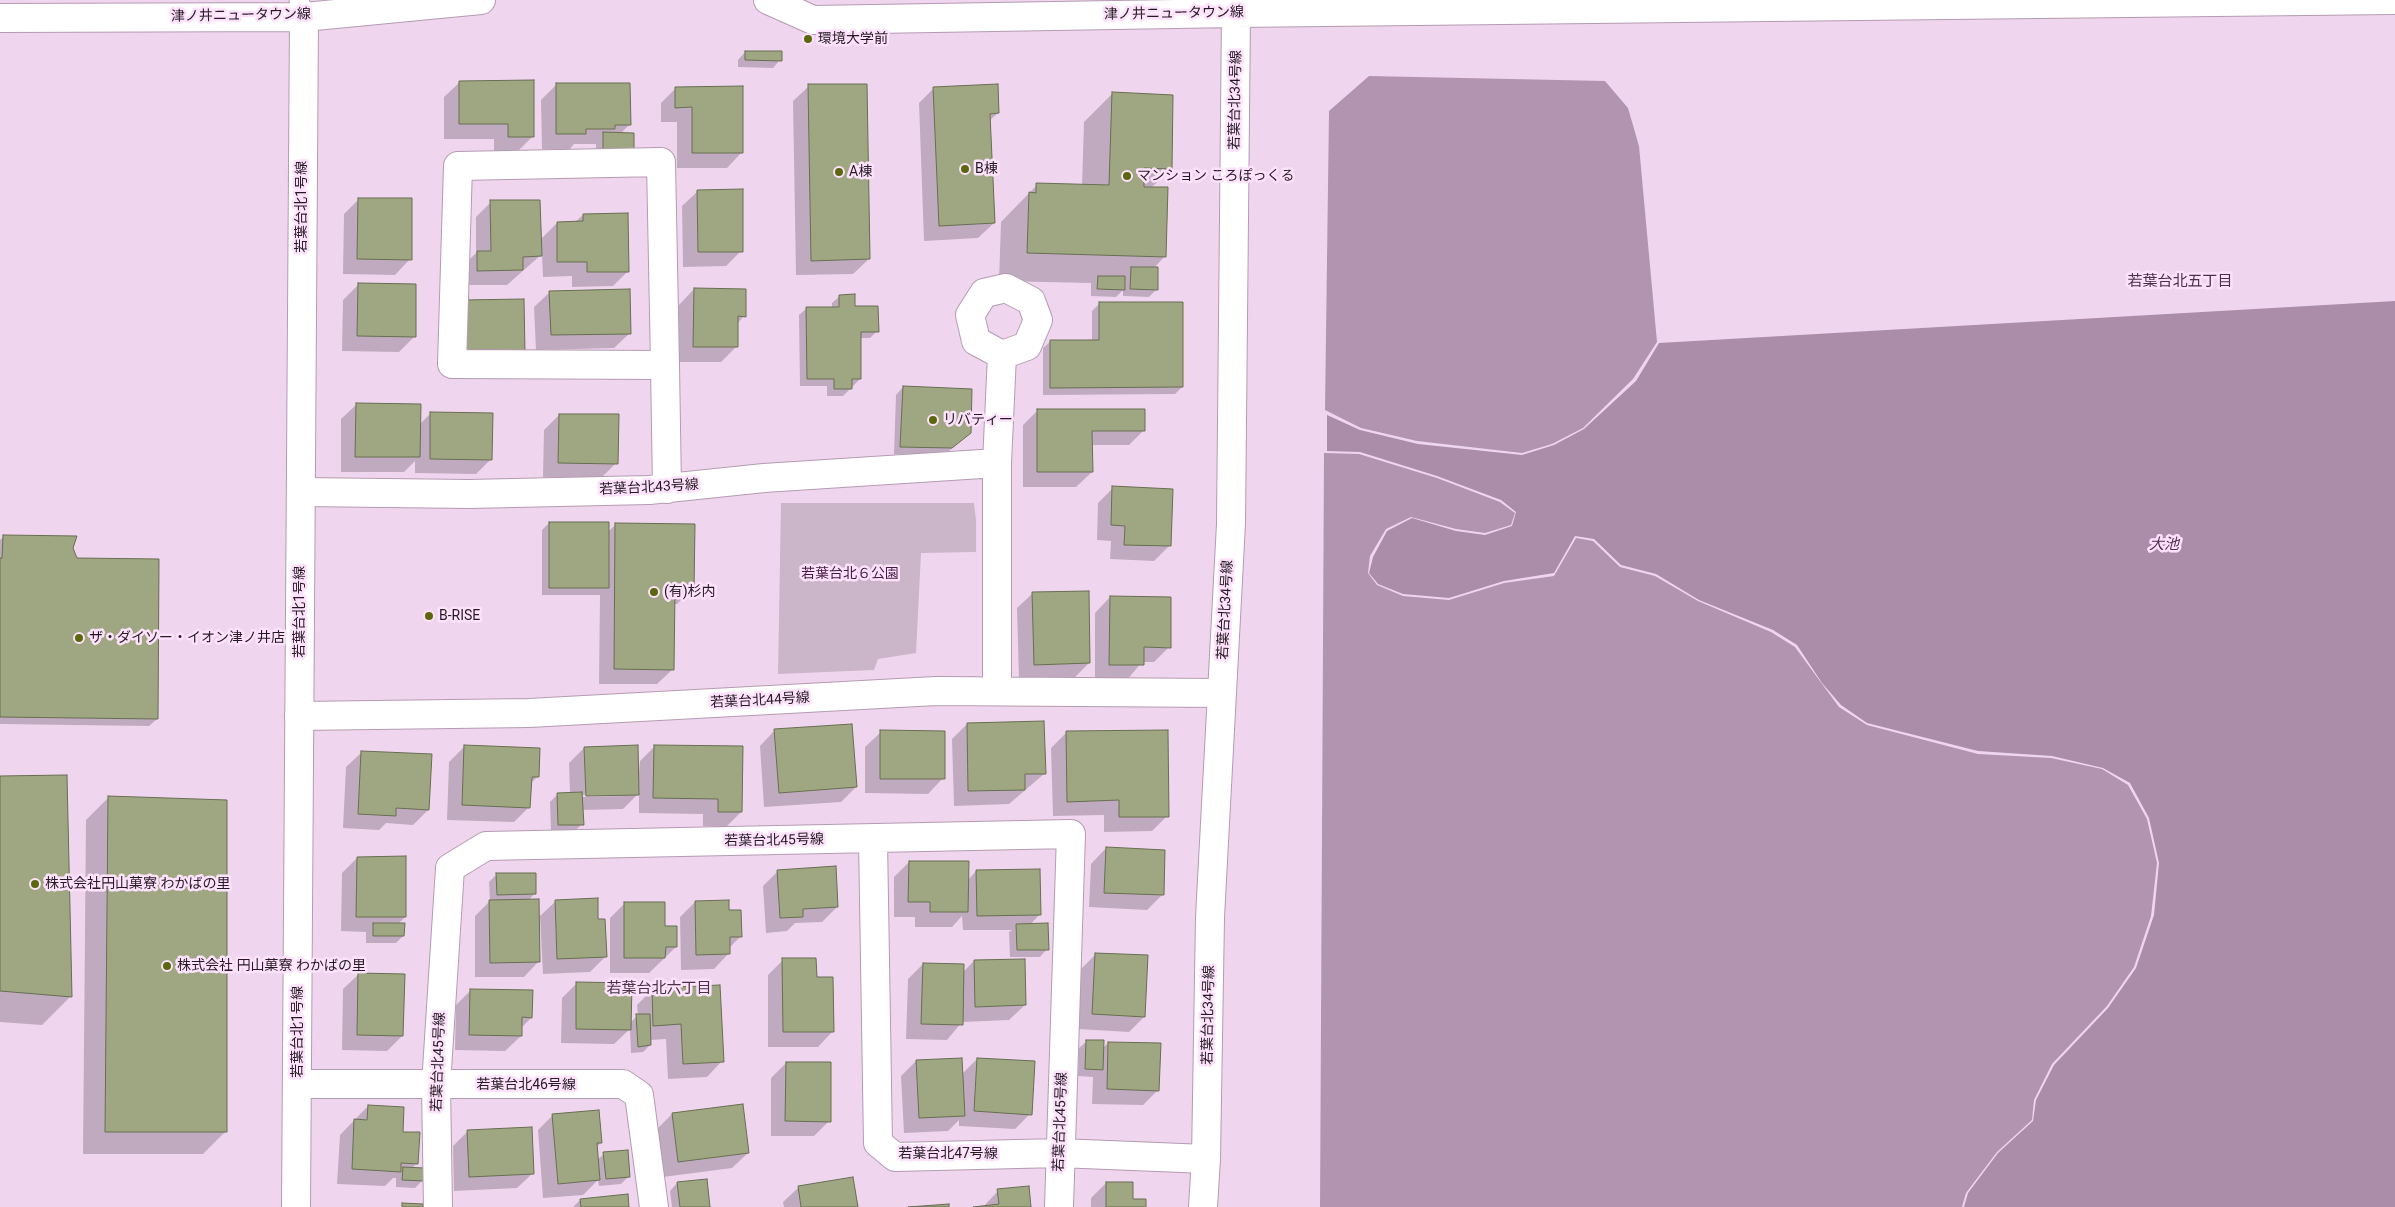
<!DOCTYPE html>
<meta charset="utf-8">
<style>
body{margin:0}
canvas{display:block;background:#f0d5ef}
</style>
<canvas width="2395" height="1207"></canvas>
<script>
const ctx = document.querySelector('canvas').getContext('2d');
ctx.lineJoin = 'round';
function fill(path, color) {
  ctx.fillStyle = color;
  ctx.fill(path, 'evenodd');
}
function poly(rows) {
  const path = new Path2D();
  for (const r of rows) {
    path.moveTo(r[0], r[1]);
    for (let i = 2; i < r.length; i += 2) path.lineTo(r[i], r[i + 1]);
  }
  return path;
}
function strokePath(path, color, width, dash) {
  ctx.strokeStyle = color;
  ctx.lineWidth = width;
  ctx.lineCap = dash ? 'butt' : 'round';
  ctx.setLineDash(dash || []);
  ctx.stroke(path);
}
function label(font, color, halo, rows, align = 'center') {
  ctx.font = font + ' Roboto,"Noto Sans JP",sans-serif';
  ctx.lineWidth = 5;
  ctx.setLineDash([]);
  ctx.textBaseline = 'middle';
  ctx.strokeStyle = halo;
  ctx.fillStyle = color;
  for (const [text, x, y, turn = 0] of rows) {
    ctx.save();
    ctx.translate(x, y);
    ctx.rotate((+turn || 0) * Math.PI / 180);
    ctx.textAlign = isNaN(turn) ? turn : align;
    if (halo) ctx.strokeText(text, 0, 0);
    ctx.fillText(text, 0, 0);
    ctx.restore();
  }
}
fill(poly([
 [781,503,974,503,976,520,976,552,921,553,916,653,878,659,874,670,778,674]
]), '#cbb5c9');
fill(poly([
 [1369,76,1605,81,1628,108,1639,146,1657,342,1633,379,1583,428,1552,444,1522,453,1417,441,1361,428,1325,410,1329,111],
 [1324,453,1359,454,1437,478,1500,502,1515,513,1511,525,1485,533,1456,529,1411,517,1386,529,1370,556,1368,573,1377,585,1403,596,1449,600,1504,583,1554,576,1576,538,1593,541,1620,567,1655,576,1698,601,1771,632,1795,647,1839,707,1867,725,1978,754,2051,758,2102,769,2128,785,2147,819,2157,863,2151,916,2134,967,2107,1006,2052,1064,2034,1100,2032,1120,1997,1152,1966,1193,1962,1207,1320,1207]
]), '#b294b1');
fill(poly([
 [2395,301,2395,1207,1964,1207,1968,1193,1998,1153,2033,1121,2036,1100,2054,1065,2108,1008,2136,968,2154,915,2159,863,2149,818,2130,783,2103,768,2052,756,1978,751,1867,723,1841,705,1822,683,1797,645,1773,630,1699,600,1656,574,1621,565,1594,539,1575,536,1554,573,1504,581,1449,598,1403,594,1378,584,1369,573,1373,557,1387,531,1412,518,1456,531,1485,535,1512,526,1516,512,1501,500,1437,476,1360,452,1327,451,1327,415,1360,430,1418,444,1522,455,1554,445,1584,429,1636,381,1659,343]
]), '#ab8da9');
fill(poly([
 [745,52,780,60,773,68,738,67,738,60],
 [460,82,533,136,517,152,494,151,494,139,444,139,444,97],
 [557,84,630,124,620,134,596,170,596,144,574,144,570,149,542,149,541,100],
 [809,86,869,259,853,274,796,275,793,101],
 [676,88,742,152,727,168,677,168,677,122,661,122,661,103],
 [934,88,998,113,989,121,994,223,978,238,924,241,919,103],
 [1112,94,1171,168,1151,188,1165,256,1153,269,1157,289,1149,297,1123,296,1123,290,1116,297,1091,296,1091,283,999,281,1001,222,1037,185,1082,186,1084,122],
 [698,191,741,251,726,266,683,267,682,206],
 [359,199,410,259,395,275,343,274,344,214],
 [491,202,540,240,557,223,575,222,583,215,628,271,613,286,572,287,572,276,543,277,542,254,507,285,463,285,462,267,476,253,476,217],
 [358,285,415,336,399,352,342,351,343,300],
 [694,289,744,316,737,324,736,347,721,362,678,362,679,305],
 [550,292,630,333,614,348,536,350,534,307],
 [840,296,877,331,870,338,860,338,860,379,843,396,827,396,827,386,800,386,799,315,807,308,832,308,832,303],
 [1099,304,1182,387,1175,394,1043,395,1043,348,1051,341,1092,341,1092,311],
 [903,387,962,440,944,455,894,454,896,395],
 [357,404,419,425,431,413,491,459,476,474,415,473,415,461,404,472,341,472,341,419],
 [1038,410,1144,430,1129,445,1091,445,1092,472,1076,487,1023,487,1023,425],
 [559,415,616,463,601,478,543,477,544,430],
 [1113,488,1169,546,1154,561,1110,559,1111,541,1097,540,1098,503],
 [549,523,608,532,616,524,692,589,677,604,673,604,673,669,657,684,599,684,600,595,542,595,542,530],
 [3,537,71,548,157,719,149,726,0,724,0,540],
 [1033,593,1089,663,1074,678,1019,679,1017,608],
 [1110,597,1169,647,1154,662,1142,662,1127,680,1095,680,1095,613],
 [967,724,1044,774,1009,804,954,806,952,739],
 [775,730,856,787,841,802,764,807,760,746],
 [881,732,943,778,928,794,865,793,865,747],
 [1066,733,1167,816,1152,831,1104,832,1104,815,1053,816,1051,748],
 [465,746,537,777,530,784,529,807,514,822,447,820,449,762],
 [655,746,741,812,726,827,703,826,703,814,639,813,639,793,623,809,582,810,582,824,575,831,551,832,550,802,558,794,570,794,569,763,584,748,639,772,640,761],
 [624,794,624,796,579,797,579,795],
 [362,752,428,810,413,825,386,823,379,830,343,828,346,767],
 [0,777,70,997,42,1025,0,1022],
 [109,797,225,1132,203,1154,83,1154,86,820],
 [1106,848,1162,895,1147,910,1089,907,1091,864],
 [357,858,405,917,398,924,403,936,396,943,366,943,366,932,341,931,342,873],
 [909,862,968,880,976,871,1040,914,1030,925,1047,949,1040,957,1010,957,1009,932,1012,930,963,930,962,916,952,927,915,927,915,917,894,917,894,877],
 [778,871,837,907,822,922,795,923,787,931,766,933,763,886],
 [497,874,535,893,528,901,539,961,524,977,475,977,475,916,490,901,489,882],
 [556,901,597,921,605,957,590,972,543,974,540,916],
 [695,902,741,936,729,948,729,953,714,969,681,970,680,917],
 [625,903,664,928,676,947,649,973,610,973,610,918],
 [1096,954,1144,1017,1129,1032,1078,1029,1081,969],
 [783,960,815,978,833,1031,818,1047,768,1047,768,975],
 [974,961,1025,1005,1009,1020,962,1022,947,1040,906,1039,908,979,923,964,962,973],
 [359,974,402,1036,387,1051,342,1050,343,989],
 [577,983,630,1023,638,1015,637,1005,652,990,722,1061,707,1077,668,1079,666,1039,650,1040,650,1045,643,1052,631,1053,630,1029,614,1044,561,1043,562,998],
 [471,990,531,1018,521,1028,521,1036,505,1051,455,1050,456,1005],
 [1087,1041,1102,1049,1108,1043,1158,1090,1143,1105,1092,1104,1093,1077,1078,1076,1079,1048],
 [977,1059,1030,1114,1015,1129,959,1126,959,1120,948,1131,904,1133,901,1076,916,1061,961,1075],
 [786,1063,829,1121,814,1136,771,1136,771,1078],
 [368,1106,402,1133,417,1163,412,1168,423,1180,415,1188,396,1187,396,1178,393,1178,385,1186,337,1184,340,1135],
 [742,1106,748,1153,732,1168,663,1177,657,1129,672,1114],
 [553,1115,601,1143,596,1147,597,1160,604,1154,629,1176,621,1184,599,1186,598,1180,583,1195,543,1198,538,1130],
 [468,1131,533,1173,517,1188,454,1191,453,1146],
 [677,1183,708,1207,672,1207,670,1191],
 [1106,1183,1132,1200,1145,1207,1091,1207,1091,1198],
 [799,1187,856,1207,784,1207,783,1202],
 [998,1191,1030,1207,983,1207],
 [580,1200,628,1207,573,1207]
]), '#0003');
const building = poly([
 [745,51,782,51,782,61,745,60,745,51],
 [534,80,534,137,508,137,508,124,459,124,459,81,534,80],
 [556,83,630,83,631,125,615,125,615,129,586,129,586,134,556,134,556,83],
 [808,84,867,84,870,259,811,261,808,84],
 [998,84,999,113,990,114,995,223,939,226,933,87,998,84],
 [743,86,743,153,692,153,692,107,675,108,675,87,743,86],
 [1112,92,1173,95,1172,169,1144,168,1144,187,1168,187,1166,257,1027,253,1029,192,1036,193,1036,183,1109,185,1112,92],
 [603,132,634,133,634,163,603,163,603,132],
 [743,189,743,252,698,252,697,190,743,189],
 [358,198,412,198,412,260,357,259,358,198],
 [490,200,540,200,542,256,523,257,523,270,477,271,477,251,491,251,490,200],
 [628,213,629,272,587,272,587,262,557,262,557,222,583,221,583,214,628,213],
 [1131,267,1158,267,1158,290,1130,289,1131,267],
 [1098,276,1125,276,1125,290,1097,289,1098,276],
 [358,283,416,284,416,337,357,336,358,283],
 [694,288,746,289,746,317,738,316,738,347,693,347,694,288],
 [630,289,631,334,551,335,549,291,630,289],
 [855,294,855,306,878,306,879,332,861,332,861,379,852,379,852,389,834,389,834,379,807,379,806,307,839,307,839,295,855,294],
 [524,299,525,353,466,354,464,300,524,299],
 [1099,302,1183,302,1183,387,1050,388,1050,340,1099,340,1099,302],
 [903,386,972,389,971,433,952,448,900,447,903,386],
 [356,403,421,404,420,457,355,457,356,403],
 [1037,409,1145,409,1145,431,1092,431,1093,472,1037,472,1037,409],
 [430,412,493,413,492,460,430,459,430,412],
 [559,414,619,414,618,464,558,463,559,414],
 [1112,486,1173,489,1171,546,1124,545,1125,526,1111,525,1112,486],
 [549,522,609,522,609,588,549,588,549,522],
 [615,523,695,524,694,590,675,589,674,670,614,669,615,523],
 [3,535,77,536,73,548,77,558,159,559,158,719,0,717,0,558,2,558,3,535],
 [1089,591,1090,663,1034,665,1032,592,1089,591],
 [1110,596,1171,597,1171,648,1144,647,1144,665,1109,665,1110,596],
 [1044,721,1046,774,1025,774,1025,790,968,791,967,723,1044,721],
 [852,724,857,787,779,793,774,729,852,724],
 [880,730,945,731,945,779,880,779,880,730],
 [1168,730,1169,817,1119,817,1119,800,1067,802,1066,731,1168,730],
 [464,745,540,748,539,777,532,777,530,808,462,805,464,745],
 [638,745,639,795,586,796,584,747,638,745],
 [654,745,743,746,742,812,718,812,718,799,653,798,654,745],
 [361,751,432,754,429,810,396,808,396,816,358,814,361,751],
 [67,775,72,997,0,991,0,776,67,775],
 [582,792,584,825,558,825,557,793,582,792],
 [108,796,227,800,227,1132,105,1132,108,796],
 [1106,847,1165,850,1164,895,1104,893,1106,847],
 [406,856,406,917,356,917,357,857,406,856],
 [909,861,969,861,968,912,930,912,930,902,908,902,909,861],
 [836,866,838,907,803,909,803,917,780,918,777,870,836,866],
 [1040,869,1041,915,977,916,976,870,1040,869],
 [496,873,536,873,536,894,497,895,496,873],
 [598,898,598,919,605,919,607,957,557,959,555,900,598,898],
 [539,899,540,962,490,963,489,900,539,899],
 [729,900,729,910,741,910,742,937,730,937,730,954,696,955,695,901,729,900],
 [624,902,665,902,665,926,677,926,677,947,666,947,665,958,624,958,624,902],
 [373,923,405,923,404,936,373,936,373,923],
 [1048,923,1049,950,1017,950,1016,924,1048,923],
 [1095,953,1148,955,1145,1017,1092,1014,1095,953],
 [782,958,816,958,817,977,833,977,834,1032,783,1032,782,958],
 [1025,959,1026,1005,975,1007,974,960,1025,959],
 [923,963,964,964,963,1025,921,1024,923,963],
 [358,973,405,974,403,1036,357,1035,358,973],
 [576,982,632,983,631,1030,576,1029,576,982],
 [720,985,724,1062,683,1064,681,1024,653,1026,652,988,720,985],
 [470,989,533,990,532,1018,522,1017,522,1036,469,1035,470,989],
 [636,1014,650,1014,651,1045,638,1047,636,1014],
 [1086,1040,1104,1040,1103,1070,1085,1069,1086,1040],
 [1108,1042,1161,1043,1159,1091,1107,1089,1108,1042],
 [962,1058,965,1116,919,1118,916,1060,962,1058],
 [977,1058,1035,1061,1032,1115,974,1111,977,1058],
 [786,1062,831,1062,831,1122,785,1121,786,1062],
 [743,1104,749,1153,678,1162,672,1113,743,1104],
 [368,1105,404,1107,403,1132,420,1132,418,1164,401,1163,401,1172,352,1169,354,1119,367,1120,368,1105],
 [599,1110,602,1143,597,1143,600,1180,558,1184,552,1114,599,1110],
 [532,1127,534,1174,469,1177,467,1130,532,1127],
 [628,1150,630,1177,606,1179,603,1152,628,1150],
 [403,1167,424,1168,424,1181,402,1180,403,1167],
 [853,1177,858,1207,801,1207,798,1186,853,1177],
 [707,1179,710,1207,680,1207,677,1182,707,1179],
 [1106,1182,1133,1182,1133,1199,1146,1199,1146,1207,1106,1207,1106,1182],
 [1029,1186,1031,1207,973,1207,999,1204,997,1189,1029,1186],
 [628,1194,629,1207,581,1207,580,1199,628,1194],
 [402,1203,423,1204,423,1207,402,1207,402,1203],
 [949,1204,949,1207,908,1207,949,1204]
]);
fill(building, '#9fa782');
strokePath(building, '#676e51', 1);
const lane = poly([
 [299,0,304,17]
]);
const street = poly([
 [665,365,452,364,458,166,661,162,665,365,667,489],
 [301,492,469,494,649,490,764,478,997,463],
 [997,691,997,463,1002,355,976,341,970,315,984,293,1006,288,1031,301,1038,320,1027,346,1002,355],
 [299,716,529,713,936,691,1222,693],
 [873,839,878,1143,895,1157,1059,1153,1206,1159],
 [297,1084,623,1084,639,1095,654,1207],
 [438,1207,436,1085,450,868,486,846,1071,834,1059,1207]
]);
const secondary = poly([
 [768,0,813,20,1236,13,2395,0],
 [0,18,304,17,481,0],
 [296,1207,304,17],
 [1203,1207,1206,1159,1210,917,1231,524,1236,13]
]);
strokePath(lane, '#b49bb3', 21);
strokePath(street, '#b49bb3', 30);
strokePath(secondary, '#b49bb3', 30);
strokePath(lane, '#fff', 19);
strokePath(street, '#fff', 28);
strokePath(secondary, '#fff', 28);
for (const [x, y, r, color] of [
 [808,39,5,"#5a670d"],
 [965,169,5,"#5a670d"],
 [839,172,5,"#5a670d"],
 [1127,176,5,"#5a670d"],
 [933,420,5,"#5a670d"],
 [654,592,5,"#5a670d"],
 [429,616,5,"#5a670d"],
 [79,638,5,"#5a670d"],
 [35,884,5,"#5a670d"],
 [167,966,5,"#5a670d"]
]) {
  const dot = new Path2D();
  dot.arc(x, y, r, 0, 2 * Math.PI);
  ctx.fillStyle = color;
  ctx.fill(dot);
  strokePath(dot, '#fee2fc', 2);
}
label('14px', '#241a23', '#fee2fc', [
 ["津ノ井ニュータウン線",1174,14,-1],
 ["津ノ井ニュータウン線",241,16,-1],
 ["若葉台北34号線",1236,100,-89],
 ["若葉台北1号線",302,207,-90],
 ["若葉台北43号線",649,488,-3],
 ["若葉台北34号線",1226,610,-87],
 ["若葉台北1号線",300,612,-90],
 ["若葉台北44号線",760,701,-3],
 ["若葉台北45号線",774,841,-1],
 ["若葉台北34号線",1209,1015,-89],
 ["若葉台北1号線",298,1032,-90],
 ["若葉台北45号線",439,1062,-88],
 ["若葉台北46号線",526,1085],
 ["若葉台北45号線",1061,1122,-88],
 ["若葉台北47号線",948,1154]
]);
label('14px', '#241a23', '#fee2fc', [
 ["環境大学前",818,39],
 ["B棟",975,169],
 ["A棟",849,172],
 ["マンション ころぽっくる",1137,176],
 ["リバティー",943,420],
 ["(有)杉内",664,592],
 ["B-RISE",439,616],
 ["ザ・ダイソー・イオン津ノ井店",89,638],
 ["株式会社円山菓寮 わかばの里",45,884],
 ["株式会社 円山菓寮 わかばの里",177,966]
], 'left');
label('14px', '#441c43', '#fee2fc', [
 ["若葉台北６公園",850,574]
]);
label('15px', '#473246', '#fee2fc', [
 ["若葉台北五丁目",2180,282],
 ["若葉台北六丁目",659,989]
]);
label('italic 15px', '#562e55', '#fee2fc', [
 ["大池",2164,545]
]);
</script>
